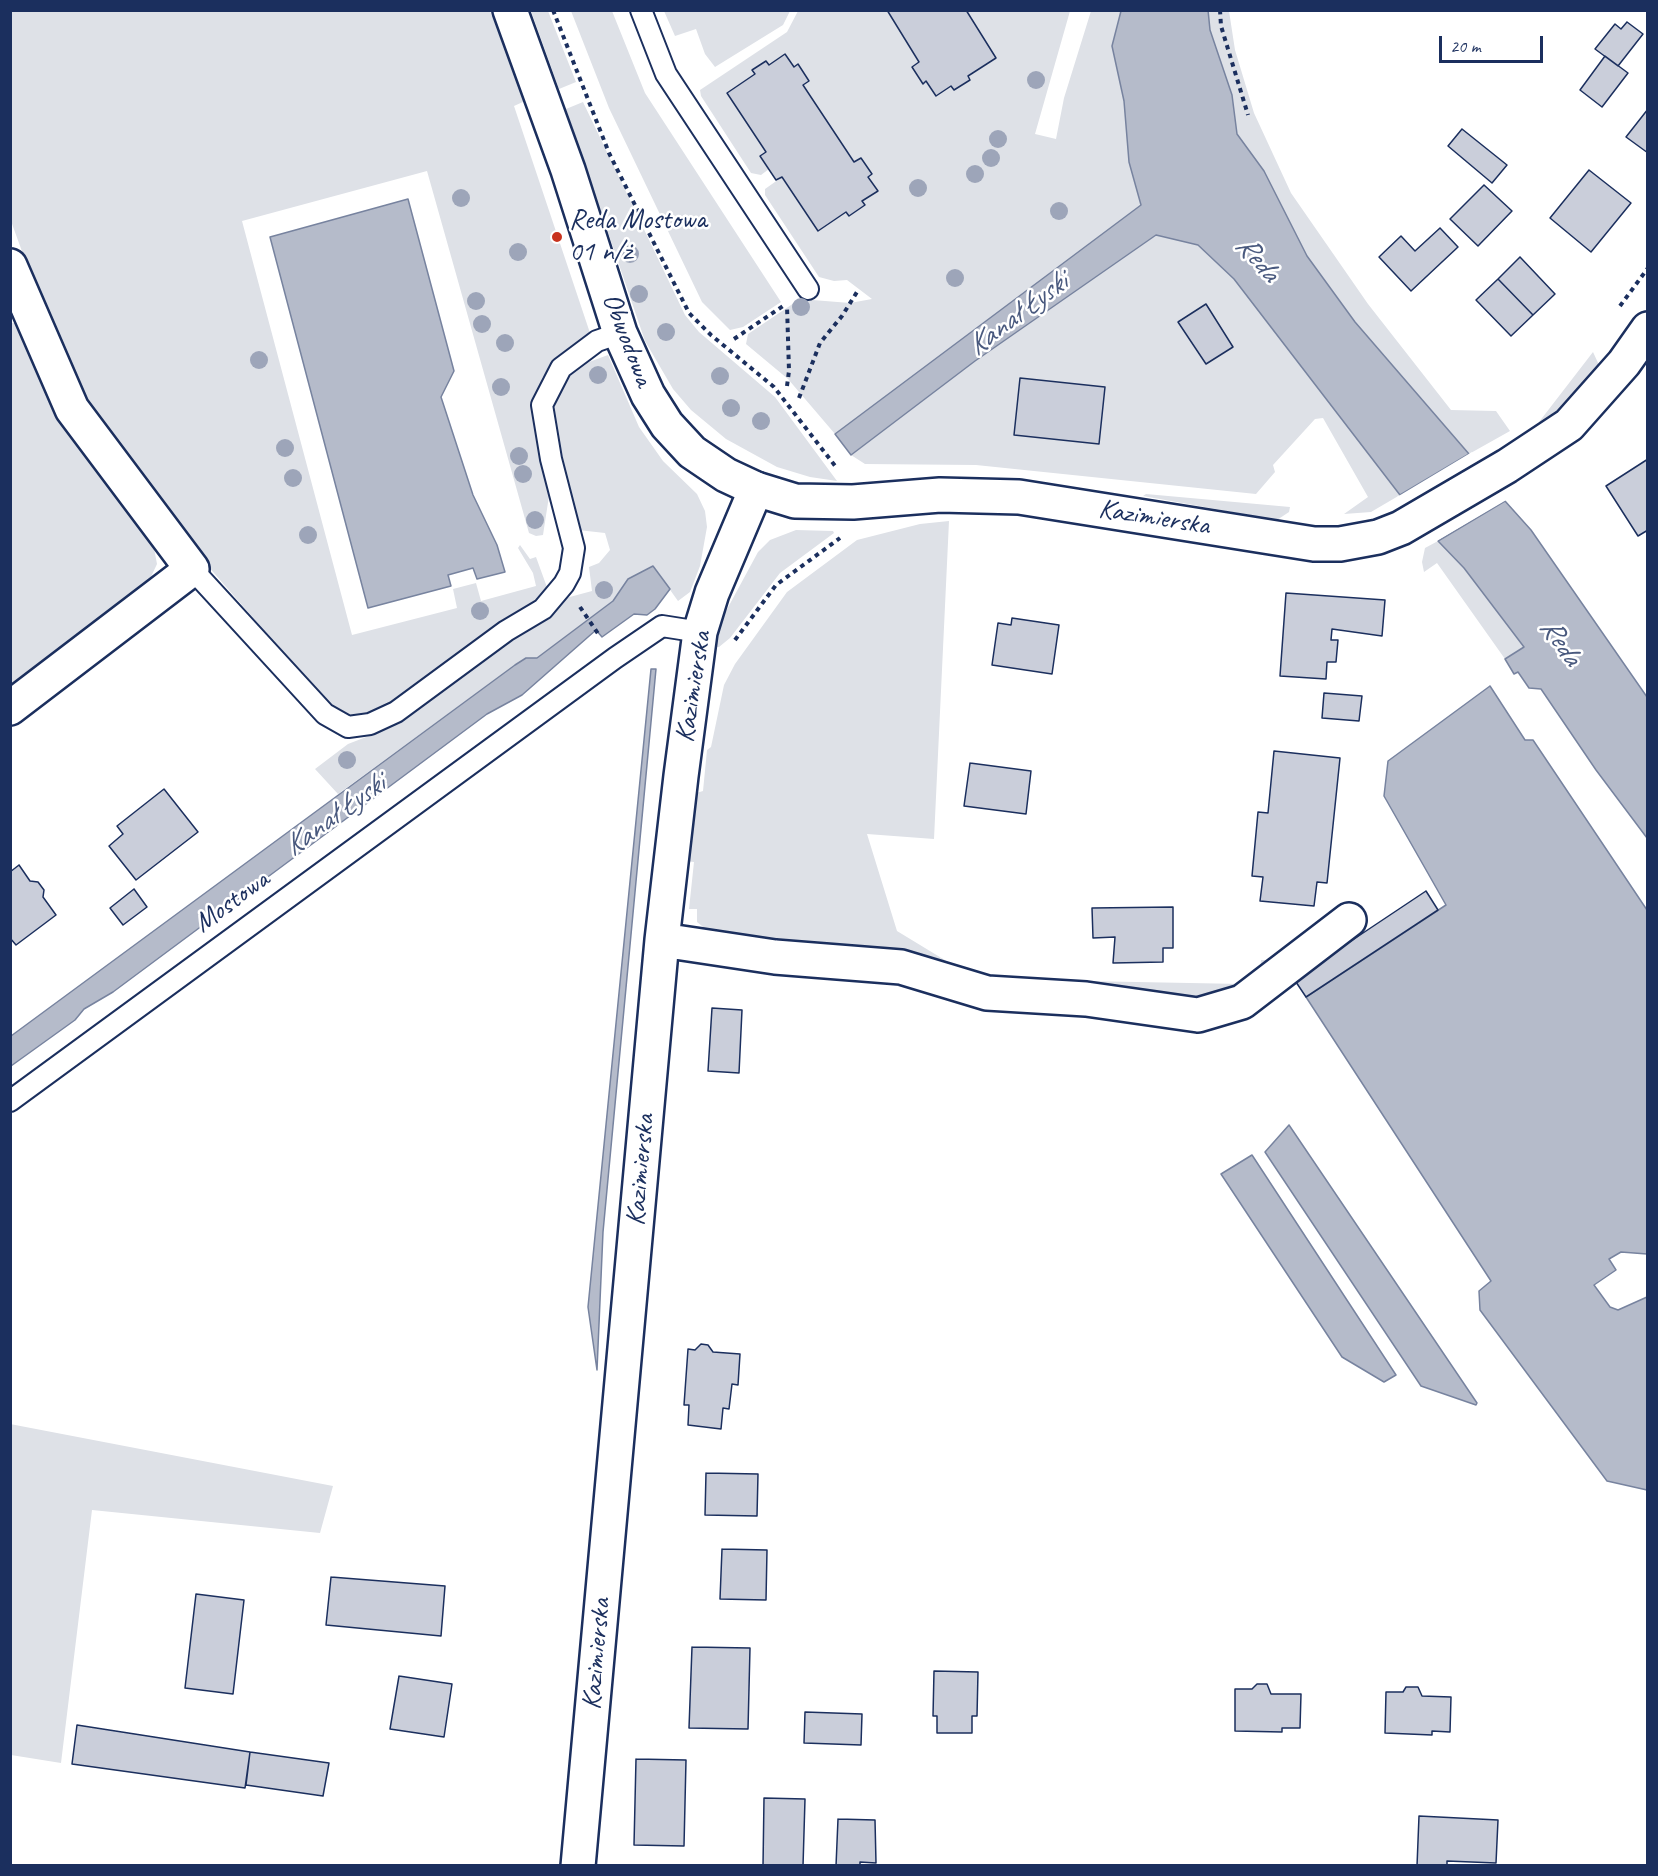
<!DOCTYPE html>
<meta charset="utf-8">
<style>
body{margin:0}
#map{position:relative;width:1658px;height:1876px;overflow:hidden;background:#fff;font-family:Caveat,sans-serif}
canvas{display:block}
.frame{position:absolute;inset:0;border:12px solid #1b2f5e;pointer-events:none}
.scale{position:absolute;left:1439px;top:36px;width:104px;height:27px;box-sizing:border-box;border:3px solid #1b2f5e;border-top:0;padding-left:8px;font-size:18px;line-height:21px;white-space:nowrap;color:#1b2f5e;-webkit-text-stroke:4px #fff;paint-order:stroke}
</style>
<div id="map">
<canvas width="1658" height="1876"></canvas>
<div class="frame"></div>
<div class="scale">20 m</div>
</div>
<script>
const ctx = document.querySelector('canvas').getContext('2d');
ctx.lineJoin = 'round';
function fill(path, color) {
  ctx.fillStyle = color;
  ctx.fill(path, 'evenodd');
}
function poly(rows) {
  const path = new Path2D();
  for (const r of rows) {
    path.moveTo(r[0], r[1]);
    for (let i = 2; i < r.length; i += 2) path.lineTo(r[i], r[i + 1]);
  }
  return path;
}
function strokePath(path, color, width, dash) {
  ctx.strokeStyle = color;
  ctx.lineWidth = width;
  ctx.lineCap = dash ? 'butt' : 'round';
  ctx.setLineDash(dash || []);
  ctx.stroke(path);
}
function label(font, color, halo, rows, align = 'center') {
  ctx.font = font + ' Caveat,sans-serif';
  ctx.lineWidth = 5;
  ctx.setLineDash([]);
  ctx.textBaseline = 'middle';
  ctx.strokeStyle = halo;
  ctx.fillStyle = color;
  for (const [text, x, y, turn = 0] of rows) {
    ctx.save();
    ctx.translate(x, y);
    ctx.rotate((+turn || 0) * Math.PI / 180);
    ctx.textAlign = isNaN(turn) ? turn : align;
    if (halo) ctx.strokeText(text, 0, 0);
    ctx.fillText(text, 0, 0);
    ctx.restore();
  }
}
fill(poly([
 [10,11,490,11,525,101,514,106,590,333,561,354,542,378,535,408,549,496,543,535,536,536,529,533,427,171,242,221,352,635,457,608,453,589,476,583,481,601,536,586,533,573,518,548,520,545,530,559,536,557,548,590,546,599,407,694,368,717,345,715,330,706,200,557,109,440,61,359,11,221],
 [531,11,548,11,576,82,559,89],
 [571,11,612,11,645,93,781,302,743,327,730,330,702,302,609,108],
 [689,11,689,10,790,11,783,25,715,67,705,54,696,29,675,36,664,11],
 [798,11,887,11,919,62,923,83,926,81,951,86,996,58,966,11,1070,11,1035,134,1056,139,1064,98,1091,11,1121,11,1112,46,1124,101,1129,162,1141,205,835,434,788,379,746,344,748,334,800,299,850,303,872,299,847,280,834,281,819,277,765,195,765,189,782,177,849,215,865,205,862,201,877,191,868,177,872,174,861,158,854,162,803,85,809,81,798,64,794,67,769,65,766,61,753,70,755,74,727,93,766,152,769,169,761,175,751,173,701,96,700,90,787,32],
 [1208,11,1229,11,1235,50,1254,113,1291,193,1368,304,1451,410,1496,411,1510,431,1469,454,1355,322,1307,256,1290,222,1262,196,1196,57,1210,30],
 [583,102,685,315,699,332,775,397,837,481,810,477,777,467,726,439,691,410,673,389,645,341,566,109],
 [1156,235,1198,245,1234,279,1400,495,1371,512,1344,514,1368,497,1323,418,1315,419,1273,465,1275,472,1256,494,976,465,865,464,851,455,975,361],
 [11,323,16,323,73,437,150,527,157,564,141,598,11,692],
 [1593,352,1599,365,1559,409,1541,424,1539,422],
 [608,355,639,427,663,461,697,494,705,511,707,527,700,566,690,592,678,601,653,566,628,579,613,601,537,659,526,658,515,665,338,794,315,769,348,744,392,727,500,646,552,615,566,598,592,591,589,567,599,563,610,550,605,533,578,530,556,448,552,419,557,396,569,377,589,362],
 [1146,494,1290,507,1289,512,1277,520,1143,496],
 [949,521,934,839,867,834,897,931,976,979,1243,984,1260,971,1261,960,1268,960,1267,973,1241,994,1221,1002,1195,1007,1105,994,975,982,928,966,879,956,833,954,734,943,712,934,697,922,697,909,689,909,694,862,685,861,693,794,703,791,707,750,711,747,724,685,735,664,787,592,857,540,920,524],
 [796,530,833,531,834,533,780,573,730,638,719,647,713,647,725,613,758,552,770,540],
 [1438,541,1464,568,1524,647,1505,659,1437,563,1424,572,1422,562,1425,548],
 [10,1424,333,1486,320,1533,92,1510,61,1763,11,1755]
]), '#dee1e7');
const water = poly([
 [1208,10,1210,30,1232,95,1237,134,1264,171,1307,256,1355,322,1469,454,1400,495,1234,279,1198,245,1156,235,975,361,851,455,835,434,1141,205,1129,162,1124,101,1112,46,1121,11,1208,10],
 [408,199,454,371,441,397,473,495,497,545,505,572,477,579,473,568,448,575,451,586,368,608,270,237,408,199],
 [1505,501,1531,530,1647,697,1647,838,1596,770,1541,689,1529,688,1518,672,1514,674,1505,659,1524,647,1464,568,1438,541,1505,501],
 [653,566,670,589,655,609,647,615,634,614,602,637,596,630,522,695,487,714,113,992,84,1009,75,1020,11,1066,11,1036,515,665,526,658,537,658,613,601,628,579,653,566],
 [651,669,656,669,603,1232,597,1370,588,1307,651,669],
 [1490,686,1525,740,1533,740,1647,910,1647,1254,1621,1252,1609,1259,1616,1270,1594,1285,1610,1307,1618,1310,1647,1297,1647,1490,1607,1481,1480,1310,1479,1291,1491,1281,1306,997,1446,905,1384,796,1388,761,1490,686],
 [1289,1125,1477,1403,1476,1405,1421,1386,1265,1152,1289,1125],
 [1252,1155,1396,1375,1384,1382,1342,1357,1221,1174,1252,1155]
]);
fill(water, '#b5bbca');
strokePath(water, '#77839f', 1.5);
fill(poly([
 [1472,452,1471,456,1401,498,1397,497],
 [1504,498,1508,499,1435,542,1436,538]
]), '#fff');
const building = poly([
 [887,10,966,10,996,58,968,76,970,80,954,90,951,86,936,96,926,81,923,84,912,67,919,62,887,10],
 [1627,22,1643,34,1618,66,1595,49,1615,24,1621,29,1627,22],
 [785,54,794,67,798,64,809,81,803,85,854,162,861,158,872,174,868,177,878,191,862,201,865,205,849,216,846,212,818,231,782,177,776,180,760,156,766,152,727,93,755,74,752,70,766,61,769,65,785,54],
 [1605,56,1628,73,1602,107,1580,90,1605,56],
 [1648,109,1648,153,1626,137,1648,109],
 [1462,129,1507,165,1492,183,1448,146,1462,129],
 [1589,170,1631,203,1591,252,1550,218,1589,170],
 [1484,185,1512,211,1478,246,1450,219,1484,185],
 [1440,228,1458,247,1411,291,1379,257,1401,236,1415,251,1440,228],
 [1520,257,1555,294,1533,315,1498,279,1520,257],
 [1498,279,1533,315,1511,336,1476,300,1498,279],
 [1206,304,1233,347,1206,364,1178,322,1206,304],
 [1020,378,1105,387,1099,444,1014,435,1020,378],
 [1648,459,1648,530,1638,536,1606,486,1648,459],
 [1286,593,1385,600,1382,636,1332,629,1331,640,1338,640,1336,662,1327,662,1326,679,1280,676,1286,593],
 [1012,618,1059,625,1052,674,992,665,998,623,1011,625,1012,618],
 [1324,693,1362,696,1359,721,1322,718,1324,693],
 [1274,751,1340,758,1327,883,1317,882,1314,906,1260,901,1263,877,1252,876,1258,812,1268,813,1274,751],
 [970,763,1031,771,1026,814,964,806,970,763],
 [164,789,198,832,136,880,109,846,123,834,117,826,164,789],
 [19,865,30,881,38,882,44,890,43,897,56,915,16,945,10,938,10,872,19,865],
 [134,889,147,907,123,925,110,908,134,889],
 [1426,891,1438,910,1306,997,1294,979,1426,891],
 [1173,907,1173,948,1163,948,1163,962,1113,963,1115,937,1093,938,1092,908,1173,907],
 [712,1008,742,1010,739,1073,708,1071,712,1008],
 [701,1344,708,1345,713,1352,740,1354,738,1385,732,1384,729,1409,723,1408,721,1429,688,1425,689,1405,684,1405,688,1349,695,1350,701,1344],
 [706,1473,758,1474,757,1516,705,1515,706,1473],
 [722,1549,767,1550,766,1600,720,1599,722,1549],
 [331,1577,445,1586,441,1636,326,1625,331,1577],
 [196,1594,244,1600,233,1694,185,1688,196,1594],
 [692,1647,750,1648,748,1729,689,1728,692,1647],
 [934,1671,978,1672,977,1716,972,1716,972,1733,937,1733,937,1716,933,1716,934,1671],
 [399,1676,452,1684,444,1737,390,1729,399,1676],
 [1257,1684,1267,1684,1271,1694,1301,1694,1300,1728,1282,1728,1282,1732,1235,1731,1235,1689,1252,1689,1257,1684],
 [1406,1687,1418,1687,1422,1696,1451,1697,1450,1732,1432,1731,1432,1735,1385,1733,1386,1692,1403,1692,1406,1687],
 [805,1712,862,1714,861,1745,804,1743,805,1712],
 [77,1725,250,1752,245,1788,72,1764,77,1725],
 [250,1752,329,1763,323,1796,246,1785,250,1752],
 [636,1759,686,1760,684,1846,634,1845,636,1759],
 [764,1798,805,1799,803,1866,763,1866,764,1798],
 [1419,1816,1498,1820,1496,1863,1447,1861,1447,1866,1417,1866,1419,1816],
 [838,1819,875,1820,876,1863,860,1862,860,1866,836,1866,838,1819]
]);
fill(building, '#caceda');
strokePath(building, '#1b2f5e', 1.5);
const service = poly([
 [641,10,666,74,808,289],
 [192,569,325,714,348,727,370,724,396,712,506,631,543,609,564,584,570,573,574,548,551,459,542,405,561,368,597,341,620,333],
 [10,1101,615,658,662,626,700,632]
]);
const minor = poly([
 [10,266,72,409,192,569,10,708],
 [662,940,775,957,901,967,987,993,1086,999,1198,1015,1242,1002,1349,920],
 [578,1866,662,940,681,776,700,632,712,593,756,489]
]);
const secondary = poly([
 [510,10,568,170,620,333,648,395,667,425,692,452,726,475,756,489,795,501,853,502,940,495,1019,497,1314,544,1340,544,1378,537,1401,528,1507,466,1569,425,1624,363,1648,329]
]);
strokePath(service, '#1b2f5e', 24);
strokePath(minor, '#1b2f5e', 38);
strokePath(secondary, '#1b2f5e', 38);
strokePath(poly([
 [553,10,609,153,689,313,711,335,774,387,836,467],
 [1220,10,1221,26,1248,115],
 [1620,306,1648,268],
 [734,339,786,304],
 [787,386,789,371,787,306],
 [799,398,820,343,842,316,857,292],
 [580,607,599,635],
 [735,640,776,585,840,538]
]), '#1b2f5e', 4, [4.5, 4.5]);
strokePath(service, '#fff', 20);
strokePath(minor, '#fff', 33);
strokePath(secondary, '#fff', 33);
ctx.fillStyle = '#9da5b9';
for (const [x, y] of [
 [1036,80],
 [998,139],
 [991,158],
 [975,174],
 [918,188],
 [461,198],
 [1059,211],
 [518,252],
 [630,254],
 [955,278],
 [639,294],
 [476,301],
 [801,307],
 [482,324],
 [666,332],
 [505,343],
 [259,360],
 [598,375],
 [720,376],
 [501,387],
 [731,408],
 [761,421],
 [285,448],
 [519,456],
 [523,474],
 [293,478],
 [535,520],
 [308,535],
 [604,590],
 [480,611],
 [347,760]
]) {
  ctx.beginPath();
  ctx.arc(x, y, 9, 0, 2 * Math.PI);
  ctx.fill();
}
for (const [x, y, r, color] of [
 [557,237,6,"#c8321e"]
]) {
  const dot = new Path2D();
  dot.arc(x, y, r, 0, 2 * Math.PI);
  ctx.fillStyle = color;
  ctx.fill(dot);
  strokePath(dot, '#fff', 2);
}
label('28px', '#1b2f5e', '#fff', [
 ["Reda Mostowa",569,221],
 ["01 n/ż",569,253]
], 'left');
label('28px', '#1b2f5e', '#fff', [
 ["Obwodowa",627,340,69],
 ["Kazimierska",1154,518,9],
 ["Kazimierska",694,687,-81],
 ["Mostowa",232,902,-36],
 ["Kazimierska",641,1170,-85],
 ["Kazimierska",597,1654,-85]
]);
label('italic 30px', '#49597e', '#fff', [
 ["Reda",1257,259,49],
 ["Kanał Łyski",1018,315,-37],
 ["Reda",1560,642,55],
 ["Kanał Łyski",335,816,-36]
]);
</script>
